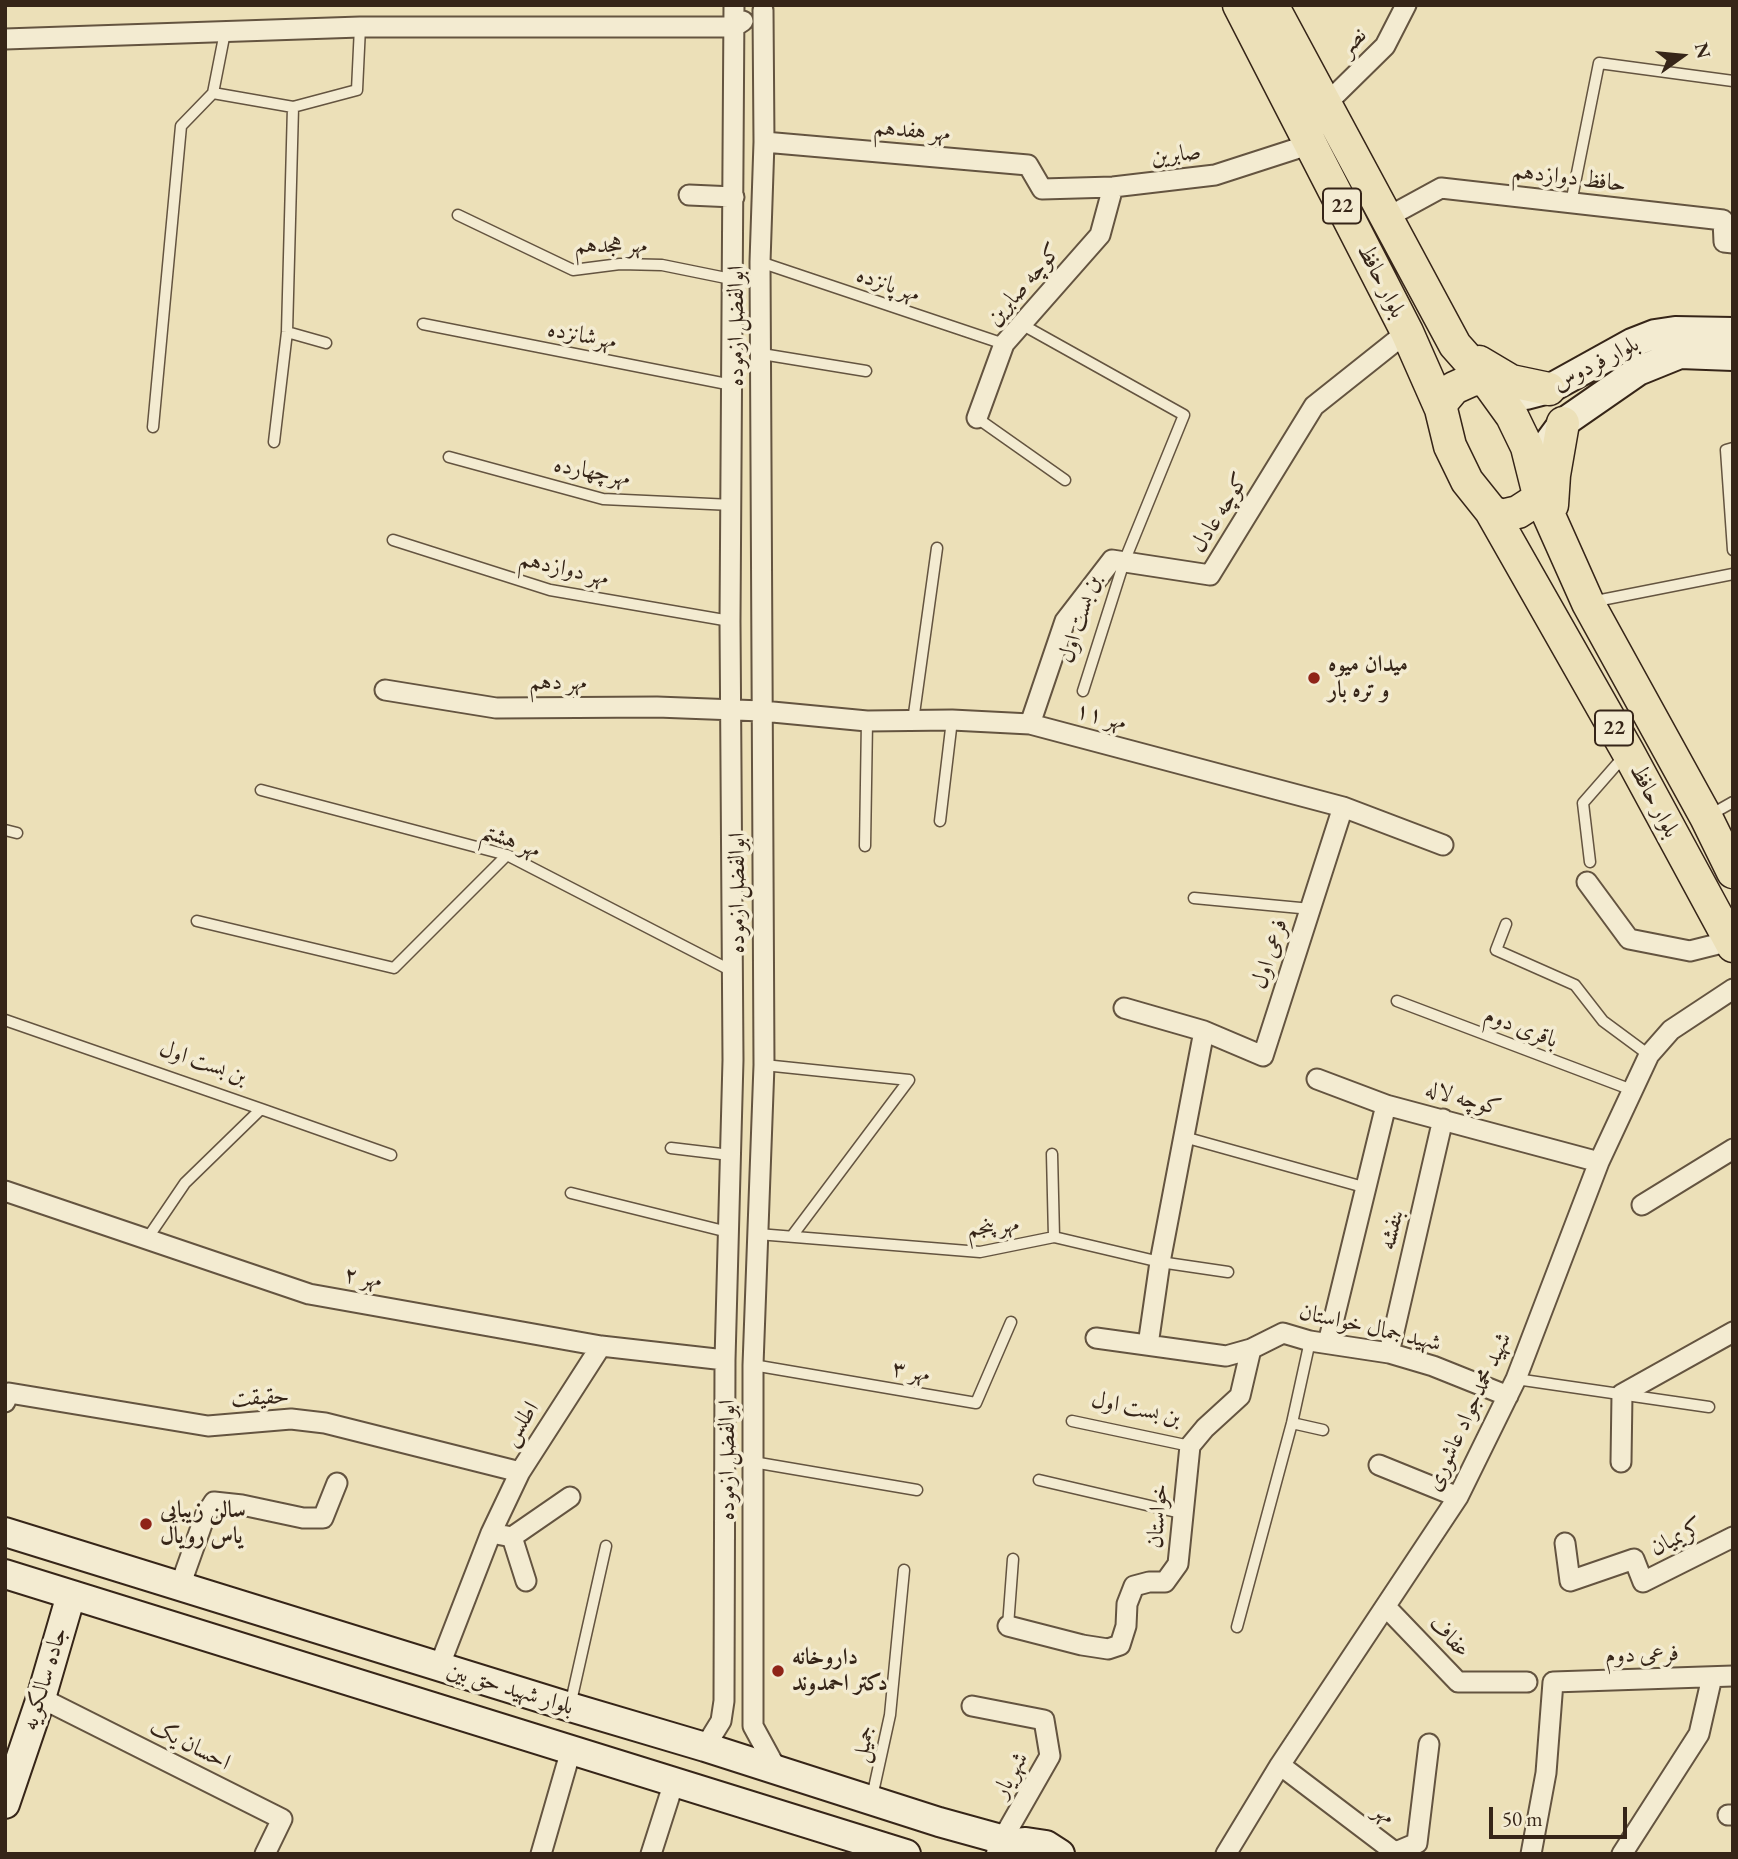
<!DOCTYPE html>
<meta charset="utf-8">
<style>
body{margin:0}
#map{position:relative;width:1738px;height:1859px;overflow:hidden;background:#ece0b8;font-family:"EB Garamond",serif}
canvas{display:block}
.frame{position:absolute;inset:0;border:7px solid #362518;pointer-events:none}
.north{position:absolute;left:1647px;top:21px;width:70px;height:70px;-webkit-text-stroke:5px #f3ebd1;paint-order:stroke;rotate:75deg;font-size:19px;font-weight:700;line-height:28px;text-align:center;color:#362518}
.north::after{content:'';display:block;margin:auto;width:24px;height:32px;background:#362518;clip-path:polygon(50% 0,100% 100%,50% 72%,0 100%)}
.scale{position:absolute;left:1489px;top:1807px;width:138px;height:32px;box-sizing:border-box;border:4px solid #362518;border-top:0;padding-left:9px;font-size:21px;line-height:24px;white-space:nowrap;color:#362518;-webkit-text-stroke:5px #f3ebd1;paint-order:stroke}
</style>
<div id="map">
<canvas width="1738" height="1859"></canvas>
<div class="frame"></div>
<div class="north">N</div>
<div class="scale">50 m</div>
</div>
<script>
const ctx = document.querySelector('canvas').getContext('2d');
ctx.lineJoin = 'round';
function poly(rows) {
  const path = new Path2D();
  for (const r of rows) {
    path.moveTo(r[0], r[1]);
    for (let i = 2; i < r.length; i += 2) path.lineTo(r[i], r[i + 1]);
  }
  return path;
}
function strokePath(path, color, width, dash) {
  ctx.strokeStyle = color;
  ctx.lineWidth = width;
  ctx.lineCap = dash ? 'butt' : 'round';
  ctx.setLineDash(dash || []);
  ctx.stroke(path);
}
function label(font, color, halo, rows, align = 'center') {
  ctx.font = font + ' "EB Garamond",Amiri,serif';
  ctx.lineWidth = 7;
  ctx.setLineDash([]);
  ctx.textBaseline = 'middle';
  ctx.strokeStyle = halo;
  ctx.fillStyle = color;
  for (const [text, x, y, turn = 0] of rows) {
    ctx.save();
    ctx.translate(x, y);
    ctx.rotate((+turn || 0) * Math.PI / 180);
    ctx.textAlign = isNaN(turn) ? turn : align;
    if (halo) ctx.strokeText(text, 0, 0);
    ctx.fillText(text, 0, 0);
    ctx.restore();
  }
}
const lane = poly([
 [225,32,213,93,293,107,357,90,360,27],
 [1571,203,1599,63,1733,81],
 [458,215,573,270,620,264,662,265,731,279],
 [760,262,1004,344],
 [423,324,732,385],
 [1021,324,1184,415,1124,562,1083,691],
 [287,332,326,343],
 [762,354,866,371],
 [977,418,1065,480],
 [153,427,181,126,213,93],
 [274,442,287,332,293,107],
 [1733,448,1726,450,1733,550],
 [449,457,603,499,732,505],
 [393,540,550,590,730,621],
 [1591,602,1733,574],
 [913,721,937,548],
 [261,790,507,855,732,971],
 [1710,815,1733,802],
 [940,821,952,720],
 [5,830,17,833],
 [865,846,867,721],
 [1590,862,1583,803,1625,755],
 [1194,898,1311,909],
 [197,921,394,968,507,855],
 [1506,924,1496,950,1575,985,1603,1021,1649,1055],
 [1397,1001,1632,1090],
 [5,1020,261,1109,185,1183,147,1239],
 [764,1065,909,1080],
 [261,1109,391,1155],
 [1184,1137,1367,1188],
 [671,1148,730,1155],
 [1052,1154,1054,1237],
 [571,1193,728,1232],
 [758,1234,980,1252,1054,1237,1160,1262,1228,1272],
 [792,1236,909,1080],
 [753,1365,976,1403,1011,1322],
 [1516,1379,1709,1407],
 [1072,1421,1190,1446],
 [1292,1423,1323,1430],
 [753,1462,917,1490],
 [1039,1480,1185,1514],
 [1008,1626,1013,1559],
 [1237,1627,1292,1423,1310,1341],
 [570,1706,606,1546],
 [872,1797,890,1715,904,1570]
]);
const street = poly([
 [763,10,764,142,760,262,764,1065,753,1365,753,1726,777,1770],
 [5,39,360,27,734,27,743,21],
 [1325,105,1385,46,1406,5],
 [764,142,1028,165,1042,189,1113,187,1215,175,1311,144],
 [689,195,734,197],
 [1386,218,1441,188,1723,220,1724,242,1733,243],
 [977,418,1004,344,1100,235,1113,187],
 [385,690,496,708,657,707,762,711,867,721,952,720,1030,724,1343,807,1443,845],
 [1030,724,1065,621,1112,560,1210,575,1314,406,1407,332],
 [1587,882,1629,939,1690,951,1730,941],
 [1124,1008,1204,1031,1160,1262,1148,1345],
 [1204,1031,1263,1056,1343,807],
 [1317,1079,1386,1105,1599,1162],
 [5,1191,309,1294,601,1346,725,1360],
 [1642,1205,1733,1149],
 [1096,1338,1226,1356,1251,1349,1283,1333,1310,1341,1389,1353,1433,1366,1508,1396],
 [1328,1343,1386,1105],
 [1389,1353,1443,1119],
 [5,1402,9,1393,208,1426,291,1419,325,1423,520,1472],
 [1621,1462,1622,1394,1733,1332],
 [1379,1465,1458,1497],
 [491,1533,512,1537,570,1497],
 [512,1537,526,1581],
 [1565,1543,1570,1581,1634,1559,1643,1582,1733,1537],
 [180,1586,205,1516,214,1502,242,1505,303,1518,323,1518,337,1483],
 [1386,1607,1458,1682,1527,1682],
 [1008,1626,1082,1645,1108,1649,1120,1645,1126,1626,1127,1604,1134,1586,1149,1582,1165,1582,1178,1564,1190,1446,1205,1428,1240,1396,1251,1349],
 [439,1667,491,1533,520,1472,601,1346],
 [41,1698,282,1819,265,1854],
 [972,1706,1044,1720,1050,1756,1002,1840],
 [705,1747,721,1721,724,1701,725,1360,733,1060,730,621,734,5],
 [1280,1765,1392,1850,1398,1851,1417,1843,1429,1744],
 [1728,1815,1733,1815],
 [541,1854,571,1750],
 [651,1854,674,1782],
 [1226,1854,1280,1765,1458,1497,1516,1379,1599,1162,1649,1055,1671,1030,1733,989],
 [1531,1854,1546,1773,1553,1682,1733,1676],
 [1622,1854,1699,1734,1712,1677]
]);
const secondary = poly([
 [1526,395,1549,389,1632,343,1655,334,1675,331,1733,332],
 [1549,442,1563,423,1638,371,1680,354,1733,356],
 [5,1532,570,1707,705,1747,939,1822,1015,1843],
 [5,1574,906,1854],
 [5,1804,41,1698,71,1595],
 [1001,1854,1015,1843,1026,1842,1046,1845,1060,1854]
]);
const primary = poly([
 [1239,5,1407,332,1441,409,1450,446,1467,481,1491,511,1501,516,1518,512,1535,501,1538,491,1527,447,1512,416,1486,380,1474,379,1454,388,1443,401,1441,409],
 [1272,5,1455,345,1486,380],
 [1479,362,1511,381,1549,389],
 [1538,491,1588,603,1706,817,1733,872],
 [1552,505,1554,475,1563,423],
 [1491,511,1628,752,1733,946]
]);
strokePath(lane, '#645440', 13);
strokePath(street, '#645440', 23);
strokePath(secondary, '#362518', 32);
strokePath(primary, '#362518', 35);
strokePath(lane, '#f3ebd1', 10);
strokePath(street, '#f3ebd1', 19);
strokePath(secondary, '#f3ebd1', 28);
strokePath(primary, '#ece0b8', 32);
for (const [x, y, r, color] of [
 [1314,678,7,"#8f2418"],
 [146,1524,7,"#8f2418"],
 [778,1671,7,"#8f2418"]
]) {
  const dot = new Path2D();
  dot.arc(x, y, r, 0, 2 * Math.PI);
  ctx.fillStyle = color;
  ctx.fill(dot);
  strokePath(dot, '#f3ebd1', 2.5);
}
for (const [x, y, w] of [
 [1342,206,38],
 [1614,728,38]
]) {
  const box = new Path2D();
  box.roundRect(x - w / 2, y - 17.5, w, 35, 5);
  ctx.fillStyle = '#f3ebd1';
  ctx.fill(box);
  strokePath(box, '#362518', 2);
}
label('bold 21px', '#362518', null, [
 ["22",1342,206],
 ["22",1614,728]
]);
label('23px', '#362518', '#f3ebd1', [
 ["نصر",1353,42,-47],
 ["مهر هفدهم",912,131,5],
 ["صابرین",1176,155,-7],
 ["حافظ دوازدهم",1569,178,7],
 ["مهر هجدهم",611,246],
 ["بلوار حافظ",1381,281,63],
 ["مهر پانزده",888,285,19],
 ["کوچه صابرین",1024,285,-49],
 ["ابوالفضل ازموده",737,326,-90],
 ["مهرشانزده",582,336,11],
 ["بلوار فردوس",1596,364,-27],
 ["مهرچهارده",592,472,11],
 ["کوچه عادل",1220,513,-58],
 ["مهر دوازدهم",564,569,13],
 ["بن بست اول",1080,619,-72],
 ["مهر دهم",558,683],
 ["مهر ۱۱",1101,717,15],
 ["بلوار حافظ",1654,801,62],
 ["مهر هشتم",511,841,21],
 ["ابوالفضل ازموده",738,893,-90],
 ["فرعی اول",1270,954,-72],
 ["باقری دوم",1521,1028,21],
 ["بن بست اول",203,1063,19],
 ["کوچه لاله",1463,1099,15],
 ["مهر پنجم",993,1227,-6],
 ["بنفشه",1392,1230,-77],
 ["مهر ۲",363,1278,10],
 ["شهید جمال خواستان",1370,1328,13],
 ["مهر ۳",911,1372,10],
 ["حقیقت",260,1398,-3],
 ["بن بست اول",1136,1409,12],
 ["شهید محمدجواد عاشوری",1469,1412,-65],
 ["اطلس",521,1424,-57],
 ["ابوالفضل ازموده",728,1460,-90],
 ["خواستان",1158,1516,-85],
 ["کریمیان",1677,1538,-26],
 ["عفاف",1449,1637,46],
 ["فرعی دوم",1642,1655,-2],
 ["جاده سالکویه",45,1679,-73],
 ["بلوار شهید حق بین",510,1689,17],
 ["جمیل",864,1744,-78],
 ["احسان یک",190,1745,27],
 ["شهریار",1011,1775,-61],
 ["مهر",1384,1814,37]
]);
label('bold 23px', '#362518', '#f3ebd1', [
 ["میدان میوه",1328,665],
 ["و تره بار",1328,691],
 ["سالن زیبایی",160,1511],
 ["یاس رویال",160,1537],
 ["داروخانه",792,1658],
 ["دکتر احمدوند",792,1684]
], 'left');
</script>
